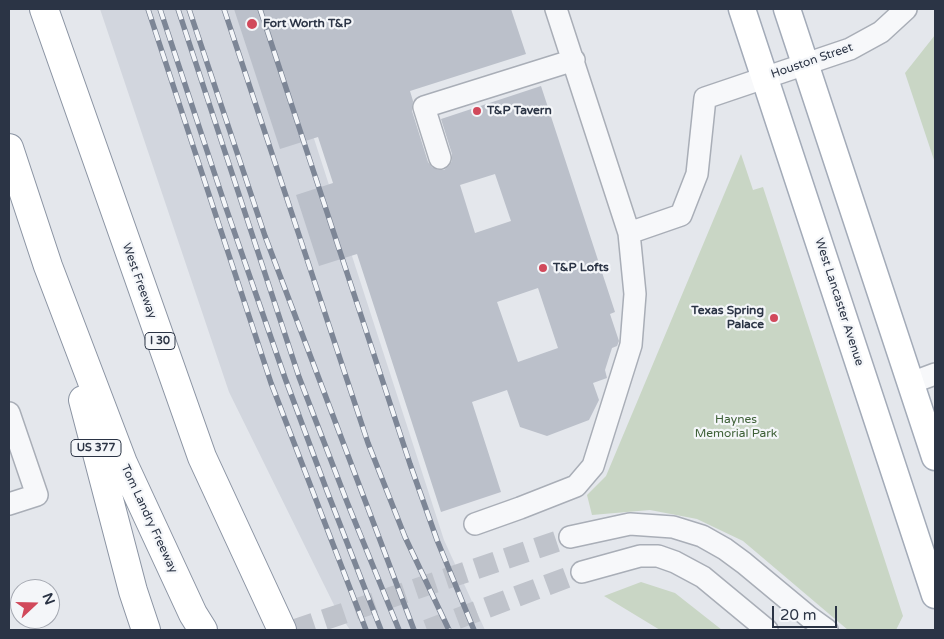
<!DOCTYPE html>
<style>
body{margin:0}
#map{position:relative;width:944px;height:639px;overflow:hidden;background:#e4e7ec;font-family:"Varela Round",sans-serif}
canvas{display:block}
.frame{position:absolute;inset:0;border:10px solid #2b3445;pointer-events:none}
.north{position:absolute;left:10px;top:579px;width:50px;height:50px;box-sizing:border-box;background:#f4f6f9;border:1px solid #a4a8b1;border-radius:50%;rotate:69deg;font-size:14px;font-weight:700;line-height:20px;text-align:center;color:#2b3445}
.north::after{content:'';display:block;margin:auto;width:18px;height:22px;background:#d1495b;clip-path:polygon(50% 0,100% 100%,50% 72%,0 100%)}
.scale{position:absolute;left:772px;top:606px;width:65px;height:22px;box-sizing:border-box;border:2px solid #2b3445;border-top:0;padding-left:6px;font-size:15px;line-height:18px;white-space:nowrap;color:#2b3445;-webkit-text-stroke:4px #f4f6f9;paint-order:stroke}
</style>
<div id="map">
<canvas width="944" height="639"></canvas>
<div class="frame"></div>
<div class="north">N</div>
<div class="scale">20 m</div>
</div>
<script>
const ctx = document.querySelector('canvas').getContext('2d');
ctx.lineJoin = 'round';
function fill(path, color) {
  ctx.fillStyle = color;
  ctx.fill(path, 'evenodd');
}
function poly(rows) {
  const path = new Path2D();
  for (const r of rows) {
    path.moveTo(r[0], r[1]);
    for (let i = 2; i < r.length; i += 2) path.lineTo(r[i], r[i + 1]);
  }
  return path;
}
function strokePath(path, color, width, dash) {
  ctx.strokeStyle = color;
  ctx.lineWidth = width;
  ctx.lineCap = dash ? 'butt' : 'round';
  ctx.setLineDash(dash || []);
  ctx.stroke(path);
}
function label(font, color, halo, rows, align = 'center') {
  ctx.font = font + ' "Varela Round",sans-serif';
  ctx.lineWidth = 4.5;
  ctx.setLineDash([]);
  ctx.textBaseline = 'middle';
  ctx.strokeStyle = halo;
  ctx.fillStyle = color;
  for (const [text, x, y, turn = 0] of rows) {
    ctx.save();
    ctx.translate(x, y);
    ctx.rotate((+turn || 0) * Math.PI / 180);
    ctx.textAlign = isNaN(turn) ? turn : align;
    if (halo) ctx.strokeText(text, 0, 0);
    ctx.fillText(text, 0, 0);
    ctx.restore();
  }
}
fill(poly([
 [100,9,272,9,444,540,485,630,350,630,335,607,229,392]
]), '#d2d6de');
fill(poly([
 [935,35,935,163,905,73],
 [741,154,753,190,763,187,903,616,896,630,848,630,743,541,697,519,650,510,592,515,587,495,606,476],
 [641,582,675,593,722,630,660,630,604,596]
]), '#c9d6c5');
fill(poly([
 [234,9,511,9,526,54,410,91,413,101,412,111,428,162,432,167,438,170,444,170,449,166,452,161,452,154,441,119,541,86,615,312,610,314,619,341,617,346,612,348,605,370,607,378,593,383,599,400,589,420,547,436,520,427,507,390,472,402,501,492,441,512,357,254,319,266,296,195,333,183,318,137,280,149],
 [495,174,511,221,475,233,460,185],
 [538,288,558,348,518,362,497,302]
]), '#bbc0ca');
strokePath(poly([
 [294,630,570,537],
 [427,630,582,572]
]), '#bfc3cb', 21, [21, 11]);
const minor = poly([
 [556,9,629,233,681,215,697,174,705,98,850,49,881,32,906,9],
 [440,158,424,107,574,60],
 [911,383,935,374],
 [9,413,37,495,9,504],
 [475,524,520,508,576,486,593,466,631,345,635,294,629,233],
 [570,537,630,524,673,527,702,536,725,549,744,563,809,617,827,630],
 [582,572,640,556,658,556,675,562,703,577,767,630]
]);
const major = poly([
 [742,9,935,595],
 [787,9,935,457]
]);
const highway = poly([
 [44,9,202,457,282,630],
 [9,148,48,266,123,463,193,614,203,630],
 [83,400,133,591,146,630]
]);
strokePath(minor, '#a9aeb7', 24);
strokePath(major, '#a3abb8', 29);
strokePath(highway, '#8b94a3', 30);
strokePath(minor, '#f7f8fa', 21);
strokePath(major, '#fff', 26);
strokePath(highway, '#fff', 28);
const rail = poly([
 [148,9,271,383,366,630],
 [160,9,225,205,285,378,327,491,381,630],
 [178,9,299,377,347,502,399,630],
 [189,9,265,236,414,630],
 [224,9,368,443,405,537,449,630],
 [260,9,410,464,437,540,474,630]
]);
strokePath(rail, '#7d8696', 5.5);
strokePath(rail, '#f4f6f9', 4, [11]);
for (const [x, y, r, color] of [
 [252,24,6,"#d1495b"],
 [477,111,5,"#d1495b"],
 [543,268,5,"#d1495b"],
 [774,318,5,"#d1495b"]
]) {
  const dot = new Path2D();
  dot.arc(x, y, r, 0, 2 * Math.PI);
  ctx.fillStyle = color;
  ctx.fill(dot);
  strokePath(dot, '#f4f6f9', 2);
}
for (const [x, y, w] of [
 [160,341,30],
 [96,448,50]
]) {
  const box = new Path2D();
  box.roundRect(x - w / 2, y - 8.5, w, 17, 4);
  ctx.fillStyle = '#f4f6f9';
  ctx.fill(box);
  strokePath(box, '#2b3445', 1);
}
label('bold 11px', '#2b3445', null, [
 ["I 30",160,341],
 ["US 377",96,448]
]);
label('bold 12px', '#2b3445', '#f4f6f9', [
 ["Fort Worth T&P",263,24],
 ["T&P Tavern",487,111],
 ["T&P Lofts",553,268],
 ["Texas Spring",764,311,"right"],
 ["Palace",764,325,"right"]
], 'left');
label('12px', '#2b3445', '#f4f6f9', [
 ["Houston Street",812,61,-19],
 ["West Freeway",139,281,70],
 ["West Lancaster Avenue",839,302,72],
 ["Tom Landry Freeway",149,519,65]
]);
label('12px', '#3f6138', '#f4f6f9', [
 ["Haynes",736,420],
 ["Memorial Park",736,434]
]);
</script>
